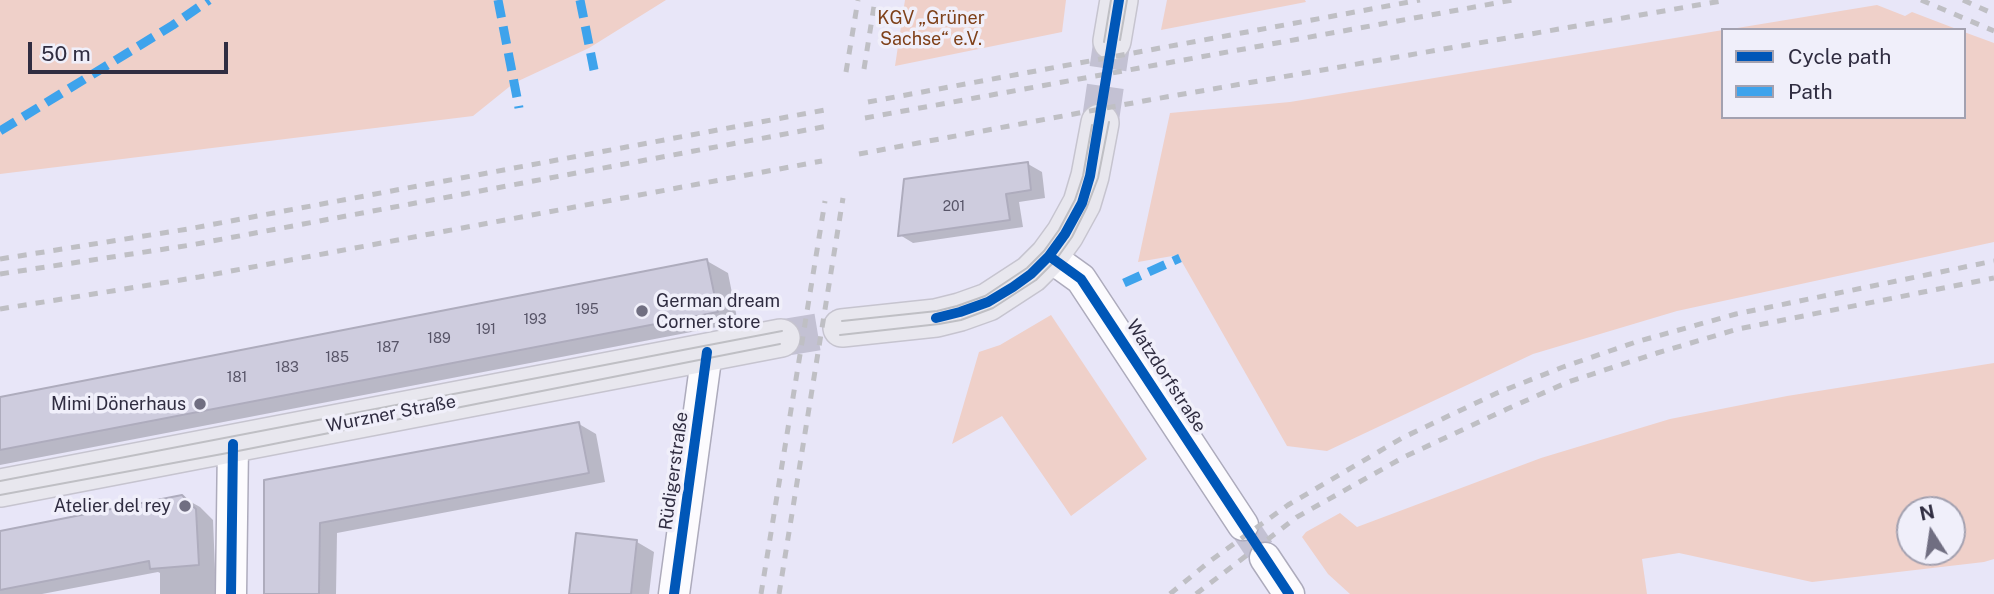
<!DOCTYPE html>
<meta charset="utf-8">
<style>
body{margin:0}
#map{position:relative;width:1994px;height:594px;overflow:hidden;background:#e8e6f8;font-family:"Public Sans",sans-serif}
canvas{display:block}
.legend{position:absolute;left:1721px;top:28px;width:245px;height:91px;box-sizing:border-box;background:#f0effa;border:2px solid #a3a1b0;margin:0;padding:9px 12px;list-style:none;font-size:21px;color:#302d41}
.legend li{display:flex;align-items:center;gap:14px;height:35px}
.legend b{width:35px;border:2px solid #a3a1b0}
.north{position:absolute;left:1896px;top:496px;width:70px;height:70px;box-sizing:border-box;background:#f0effa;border:2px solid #a3a1b0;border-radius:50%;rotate:348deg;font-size:19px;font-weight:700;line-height:28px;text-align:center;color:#302d41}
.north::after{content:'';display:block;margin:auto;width:24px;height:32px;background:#706e81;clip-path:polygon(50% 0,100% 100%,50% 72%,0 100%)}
.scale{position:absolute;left:28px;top:42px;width:200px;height:32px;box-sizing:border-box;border:4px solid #302d41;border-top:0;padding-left:9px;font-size:21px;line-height:24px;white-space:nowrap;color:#302d41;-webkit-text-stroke:5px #f0effa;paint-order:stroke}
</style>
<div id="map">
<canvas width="1994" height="594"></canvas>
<ul class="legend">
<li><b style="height:9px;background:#0057b8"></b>Cycle path</li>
<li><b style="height:9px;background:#3ea3ec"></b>Path</li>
</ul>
<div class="north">N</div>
<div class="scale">50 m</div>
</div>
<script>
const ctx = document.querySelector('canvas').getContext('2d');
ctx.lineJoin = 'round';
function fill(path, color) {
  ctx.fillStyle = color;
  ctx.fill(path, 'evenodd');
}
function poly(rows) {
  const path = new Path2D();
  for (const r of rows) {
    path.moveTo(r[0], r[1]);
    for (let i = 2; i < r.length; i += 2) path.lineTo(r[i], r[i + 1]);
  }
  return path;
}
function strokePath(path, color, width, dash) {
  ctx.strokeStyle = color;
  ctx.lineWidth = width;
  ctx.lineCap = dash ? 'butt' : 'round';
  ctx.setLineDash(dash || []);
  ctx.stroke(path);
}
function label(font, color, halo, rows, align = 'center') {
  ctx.font = font + ' "Public Sans",sans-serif';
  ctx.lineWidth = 7;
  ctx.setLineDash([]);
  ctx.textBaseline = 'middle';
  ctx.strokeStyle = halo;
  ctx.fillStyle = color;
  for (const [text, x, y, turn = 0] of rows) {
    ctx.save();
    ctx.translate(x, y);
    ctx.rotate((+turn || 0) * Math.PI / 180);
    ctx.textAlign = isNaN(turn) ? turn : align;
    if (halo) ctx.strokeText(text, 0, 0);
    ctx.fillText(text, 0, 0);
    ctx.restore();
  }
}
fill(poly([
 [0,0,666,0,589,48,514,83,473,116,0,174],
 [905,0,1066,0,1062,32,895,66],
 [1167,0,1305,0,1306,2,1161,30],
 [1877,5,1905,16,1912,12,1959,30,1725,30],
 [1723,30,1723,117,1964,117,1964,32,1994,43,1994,242,1677,311,1533,354,1327,451,1287,446,1178,255,1138,262,1170,113,1290,102],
 [1051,315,1147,459,1071,516,1002,416,952,444,979,352,1000,345],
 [1994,363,1994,559,1984,562,1812,582,1679,553,1642,559,1647,594,1350,594,1328,574,1302,537,1306,532,1340,513,1357,527,1541,458,1670,419,1787,396],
 [1910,510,1952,510,1952,552,1910,552]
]), '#efd0c9');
fill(poly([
 [1028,164,1042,172,1045,198,1019,202,1023,227,913,243,900,235],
 [707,261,728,273,738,323,0,465,0,399],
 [579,424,596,434,605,482,337,533,336,594,265,594,266,481],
 [182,497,200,507,213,520,216,594,160,594,160,573,158,572,42,594,0,594,0,533],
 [577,535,637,542,654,552,649,594,570,594]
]), '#0003');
const building = poly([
 [1028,162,1031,190,1006,194,1010,220,898,236,904,179,1028,162],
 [707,259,718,312,0,450,0,397,707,259],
 [579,422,589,473,320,523,319,594,264,594,264,480,579,422],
 [182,495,196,509,199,565,150,569,149,561,0,590,0,531,182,495],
 [576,533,637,540,631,594,569,594,576,533]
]);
fill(building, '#ceccde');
strokePath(building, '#aeacbd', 2);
strokePath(poly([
 [1243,525,1265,558]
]), '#c3c1d3', 30, [30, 15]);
strokePath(poly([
 [1100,123,1112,41],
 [781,338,842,328]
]), '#c3c1d3', 37, [37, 18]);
const minor = poly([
 [1049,256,1081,279,1243,525],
 [1265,558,1289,594],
 [231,594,233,444],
 [674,594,707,352]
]);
const major = poly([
 [1112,41,1119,0],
 [842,328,936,318,960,312,988,302,1031,274,1049,256,1065,234,1082,203,1090,176,1100,123],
 [0,488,781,338]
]);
strokePath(minor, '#adabbc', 33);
strokePath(major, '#c6c4cf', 40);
strokePath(minor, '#fcfbfe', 30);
strokePath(major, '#e8e7ee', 37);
strokePath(poly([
 [1120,40,1127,0],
 [1104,42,1111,0],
 [842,321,937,311,957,306,985,296,1027,268,1044,251,1059,230,1075,200,1083,176,1092,125],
 [840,335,939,324,961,320,993,308,1036,280,1055,261,1072,237,1087,207,1098,178,1109,122],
 [0,481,782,331],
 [0,495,233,452,780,344]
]), '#bfbfc4', 2);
strokePath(poly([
 [1921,0,1994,31],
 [1963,0,1994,14],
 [864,69,875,0],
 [846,72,858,0],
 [868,102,1420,0],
 [865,118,1513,0],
 [859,154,1149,100,1727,0],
 [0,259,188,229,830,109],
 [0,274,191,245,828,126],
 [0,309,199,277,822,161],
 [761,594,825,201],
 [779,594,843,198],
 [1170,594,1210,561,1288,505,1402,438,1497,393,1563,367,1636,342,1736,314,1994,261],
 [1196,594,1297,517,1404,457,1507,409,1568,382,1657,353,1738,329,1994,278]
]), '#bfbfc4', 5, [9, 9]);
strokePath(poly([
 [498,0,519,108],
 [580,0,594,70],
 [0,131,173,25,209,0],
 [1124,283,1180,258]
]), '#3ea3ec', 9, [18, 9]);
strokePath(poly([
 [1049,256,1081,279,1289,594],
 [936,318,960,312,988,302,1013,287,1031,274,1049,256,1065,234,1082,203,1090,176,1119,0],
 [231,594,233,444],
 [674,594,707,352]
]), '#0057b8', 10);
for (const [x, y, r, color] of [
 [642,311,7,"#706e81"],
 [200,404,7,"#706e81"],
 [185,506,7,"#706e81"]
]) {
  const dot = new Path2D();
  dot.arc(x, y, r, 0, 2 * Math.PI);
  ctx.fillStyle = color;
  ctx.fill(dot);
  strokePath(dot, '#f0effa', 2.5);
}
label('14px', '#585568', null, [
 ["201",954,207],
 ["195",587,310],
 ["193",535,320],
 ["191",486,330],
 ["189",439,339],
 ["187",388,348],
 ["185",337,358],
 ["183",287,368],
 ["181",237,378]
]);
label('18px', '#7e4019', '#f0effa', [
 ["KGV „Grüner",931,18],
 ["Sachse“ e.V.",931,39]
]);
label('18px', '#302d41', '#f0effa', [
 ["German dream",656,301,"left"],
 ["Corner store",656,322,"left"],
 ["Mimi Dönerhaus",186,404],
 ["Atelier del rey",171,506]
], 'right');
label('18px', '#302d41', '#f0effa', [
 ["Watzdorfstraße",1166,376,57],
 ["Wurzner Straße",391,414,-11],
 ["Rüdigerstraße",674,471,-82]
]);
</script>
